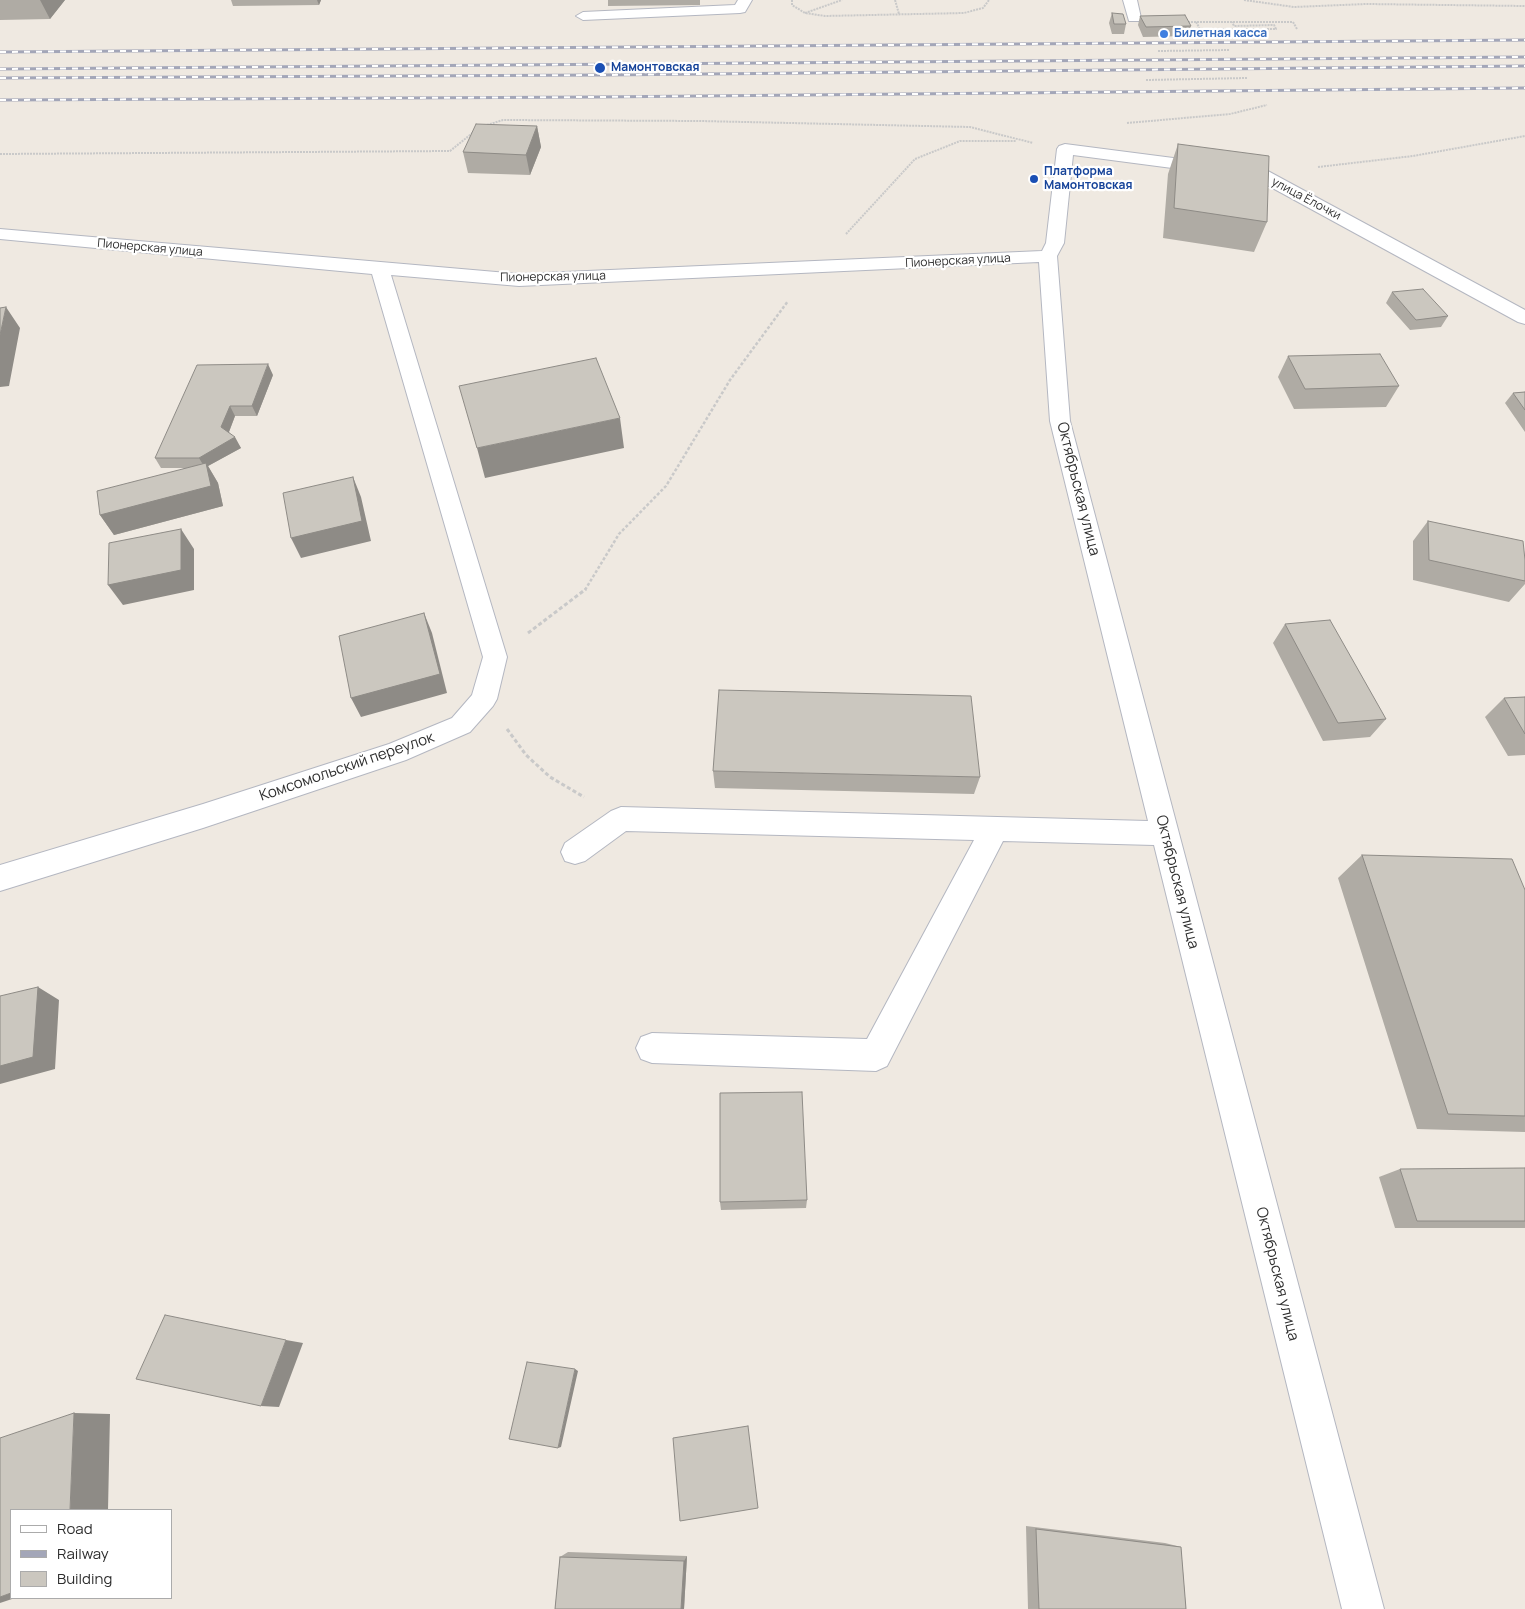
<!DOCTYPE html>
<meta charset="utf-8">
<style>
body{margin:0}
#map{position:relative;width:1525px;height:1609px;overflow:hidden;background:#efe9e1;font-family:Manrope,sans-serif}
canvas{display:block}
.legend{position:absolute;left:10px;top:1509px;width:162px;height:90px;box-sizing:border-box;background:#fff;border:1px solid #ababab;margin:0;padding:6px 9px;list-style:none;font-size:15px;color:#2e2e2e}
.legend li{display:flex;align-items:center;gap:10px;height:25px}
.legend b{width:25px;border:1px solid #ababab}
</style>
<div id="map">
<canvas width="1525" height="1609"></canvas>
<ul class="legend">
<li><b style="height:6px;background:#fff"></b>Road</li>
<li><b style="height:6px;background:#a3a6b8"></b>Railway</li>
<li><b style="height:14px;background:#cbc7bf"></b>Building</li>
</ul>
</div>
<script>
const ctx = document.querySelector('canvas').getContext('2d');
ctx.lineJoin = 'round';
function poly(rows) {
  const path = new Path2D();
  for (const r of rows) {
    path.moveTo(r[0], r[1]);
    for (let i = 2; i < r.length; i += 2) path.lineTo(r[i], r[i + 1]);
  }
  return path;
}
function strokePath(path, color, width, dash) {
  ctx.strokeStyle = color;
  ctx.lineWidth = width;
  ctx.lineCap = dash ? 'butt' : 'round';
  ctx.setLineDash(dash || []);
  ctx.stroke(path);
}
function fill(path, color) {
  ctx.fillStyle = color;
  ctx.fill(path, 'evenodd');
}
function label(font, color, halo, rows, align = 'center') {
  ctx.font = font + ' Manrope,sans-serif';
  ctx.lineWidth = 4.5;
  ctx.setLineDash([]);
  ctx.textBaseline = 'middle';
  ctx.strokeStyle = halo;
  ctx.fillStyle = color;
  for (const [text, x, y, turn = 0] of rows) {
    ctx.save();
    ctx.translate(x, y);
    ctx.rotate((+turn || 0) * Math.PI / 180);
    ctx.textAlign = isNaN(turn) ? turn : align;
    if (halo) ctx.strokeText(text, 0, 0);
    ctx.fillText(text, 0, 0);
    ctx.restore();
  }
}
const minor = poly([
 [738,0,752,0,745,12,740,13,583,20,576,16,583,12,735,5,738,0],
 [1123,0,1137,0,1141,18,1139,21,1129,21,1123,0],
 [1065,144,1266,170,1525,310,1525,324,1518,322,1256,179,1073,155,1064,243,1057,256,1070,421,1384,1609,1342,1609,1154,845,1003,841,887,1066,876,1071,652,1063,641,1059,636,1048,641,1037,652,1033,867,1039,974,840,626,831,585,861,575,864,565,861,561,852,565,843,611,811,621,807,1148,821,1050,421,1039,262,519,286,391,275,507,657,497,699,493,706,470,732,406,760,203,828,0,891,0,865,203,804,389,744,452,718,472,695,483,657,372,274,0,239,0,229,519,274,1042,251,1046,243,1057,149,1059,146,1065,144]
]);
strokePath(minor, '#b4b7c1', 2);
strokePath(poly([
 [792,0,792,5,805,13,825,16,964,13,983,8,989,0],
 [895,0,899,14],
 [1244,0,1294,7,1366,4,1525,6],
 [805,13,842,0],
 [1185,22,1293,22,1297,29],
 [1196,22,1200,29,1276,29,1274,25,1234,26,1232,22],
 [1158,51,1230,50],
 [1146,80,1247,78],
 [1127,123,1230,114,1267,105],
 [487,125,503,120,700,121,970,127,1033,143],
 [0,154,450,151,475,131],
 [1318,167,1413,156,1525,136],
 [846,234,915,159,960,141,1016,141]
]), '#c9c9c9', 2, [2, 1]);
strokePath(poly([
 [585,590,619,534,666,486,730,380,788,301]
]), '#c9c9c9', 2.5, [3, 2]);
strokePath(poly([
 [528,633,586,589],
 [507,729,526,755,550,777,584,797]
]), '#c9c9c9', 3, [4, 2.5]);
fill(minor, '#fff');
const rail = poly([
 [0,52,1525,40],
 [0,69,1525,57],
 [0,78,602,75,1525,66],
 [0,100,597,97,1525,88]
]);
strokePath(rail, '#a3a6b8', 3);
strokePath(rail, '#fff', 2, [6]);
fill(poly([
 [0,0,65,0,50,19,0,20],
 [231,0,321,0,319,5,233,6],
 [608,0,700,0,700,5,608,6],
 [1112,13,1126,24,1124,34,1112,34,1109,23],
 [1140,16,1191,26,1188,36,1143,37,1138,25],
 [537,126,541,147,530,175,468,173,463,152],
 [1178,144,1267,222,1254,252,1163,238,1168,174],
 [1392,292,1448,316,1441,327,1410,330,1386,303],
 [1288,356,1399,386,1386,407,1294,409,1278,377],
 [273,375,257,416,235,416,229,432,241,448,208,466,218,483,223,506,114,535,100,515,184,468,161,468,155,458],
 [1525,392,1525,432,1505,403,1513,393],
 [1428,521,1525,560,1525,584,1509,602,1413,580,1413,541],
 [1285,624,1386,719,1370,737,1323,741,1273,643],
 [1525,697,1525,755,1508,756,1485,717,1504,698],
 [713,771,980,777,974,794,715,788],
 [1362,855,1525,890,1525,1132,1417,1129,1338,878],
 [1525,1168,1525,1228,1395,1228,1379,1177,1400,1169],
 [807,1200,806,1208,721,1210,720,1202],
 [1026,1526,1165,1543,1181,1547,1186,1609,1028,1609],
 [568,1552,687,1556,684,1609,555,1609,560,1557]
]), '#afaba4');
fill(poly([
 [40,0,65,0,50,19],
 [317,0,321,0,319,5],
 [537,126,541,147,530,175,526,155],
 [6,307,20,328,9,386,0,387,0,335],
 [268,364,273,375,257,416,252,406],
 [230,406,235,416,227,437,221,427],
 [620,418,624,448,485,478,477,448],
 [235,437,241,448,208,466,218,483,223,506,114,535,100,515,205,468,199,458],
 [353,477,361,497,371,541,301,558,291,538],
 [181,529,194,549,194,590,123,605,108,585],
 [424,613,432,633,447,693,361,717,351,698],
 [38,987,59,1000,55,1069,0,1084,0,1066],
 [286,1340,303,1343,279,1407,261,1406],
 [575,1369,578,1371,561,1447,558,1448],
 [74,1413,110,1414,108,1510,70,1510],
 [687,1556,684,1609,681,1609,684,1561],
 [11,1593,11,1598,15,1598,0,1603,0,1597]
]), '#8e8b86');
const building = poly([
 [1112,13,1123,14,1126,24,1114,24,1112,13],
 [1185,15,1191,26,1146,27,1140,16,1185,15],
 [476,124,537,126,526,155,463,152,476,124],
 [1178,144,1269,156,1267,222,1174,208,1178,144],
 [1423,289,1448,316,1416,320,1392,292,1423,289],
 [6,307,0,335,0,308,6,307],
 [1380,354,1399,386,1305,389,1288,356,1380,354],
 [596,358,620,418,477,448,459,386,596,358],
 [268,364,252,406,230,406,221,427,235,437,199,458,155,458,197,365,268,364],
 [1525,392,1525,410,1513,393,1525,392],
 [206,463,211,486,100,515,97,491,206,463],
 [353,477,362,521,291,538,283,493,353,477],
 [1428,521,1523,541,1525,560,1525,581,1429,560,1428,521],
 [181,529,181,570,108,585,109,543,181,529],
 [424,613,440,674,351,698,339,636,424,613],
 [1330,620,1386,719,1338,723,1285,624,1330,620],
 [719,690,971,696,980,777,713,771,719,690],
 [1525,697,1525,734,1504,698,1525,697],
 [1362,855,1512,859,1525,890,1525,1116,1448,1114,1362,855],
 [38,987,33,1057,0,1066,0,996,38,987],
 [802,1092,807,1200,720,1202,720,1093,802,1092],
 [1525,1168,1525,1221,1417,1221,1400,1169,1525,1168],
 [165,1315,286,1340,261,1406,136,1379,165,1315],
 [527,1362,575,1369,558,1448,509,1439,527,1362],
 [74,1413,70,1510,11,1510,11,1593,0,1597,0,1438,74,1413],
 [748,1426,758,1508,680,1521,673,1438,748,1426],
 [1036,1529,1181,1547,1186,1609,1039,1609,1036,1529],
 [560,1557,684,1561,681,1609,555,1609,560,1557]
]);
fill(building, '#cbc7bf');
strokePath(building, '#8e8b86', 1);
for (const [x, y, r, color] of [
 [1164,34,5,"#3f7fe0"],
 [600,68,6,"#1a4fb4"],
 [1034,179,5,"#1a4fb4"]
]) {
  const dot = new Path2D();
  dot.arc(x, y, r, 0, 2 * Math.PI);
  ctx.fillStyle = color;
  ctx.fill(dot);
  strokePath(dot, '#fff', 2);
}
label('bold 12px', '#366cbe', '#fff', [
 ["Билетная касса",1174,34]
], 'left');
label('bold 12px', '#164399', '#fff', [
 ["Мамонтовская",611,68],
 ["Платформа",1044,172],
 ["Мамонтовская",1044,186]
], 'left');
label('12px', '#2e2e2e', '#fff', [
 ["улица Ёлочки",1306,199,28],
 ["Пионерская улица",150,248,5],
 ["Пионерская улица",958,261,-3],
 ["Пионерская улица",553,277,-1]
]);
label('15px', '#2e2e2e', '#fff', [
 ["Октябрьская улица",1078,489,76],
 ["Комсомольский переулок",347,767,-19],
 ["Октябрьская улица",1177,882,76],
 ["Октябрьская улица",1277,1274,76]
]);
</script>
